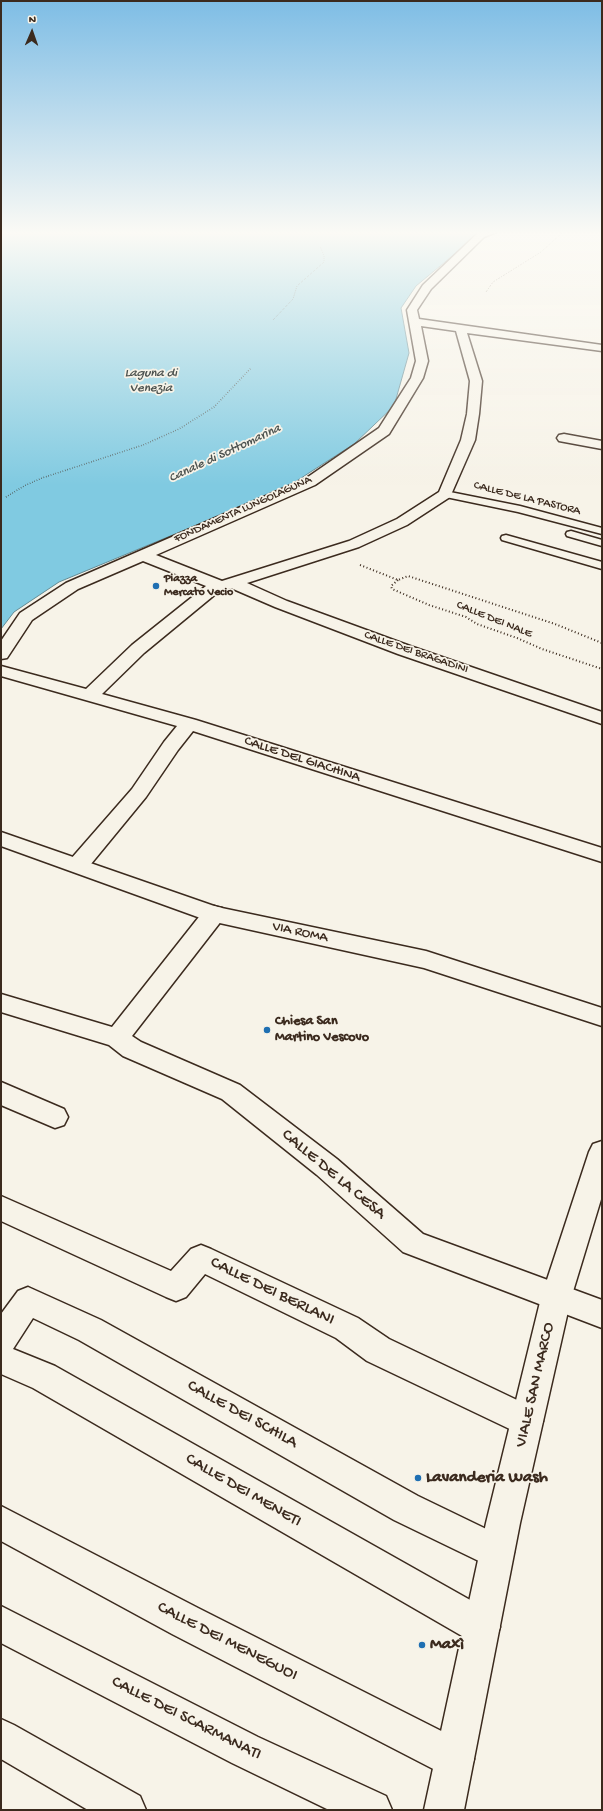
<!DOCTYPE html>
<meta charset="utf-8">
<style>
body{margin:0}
#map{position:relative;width:603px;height:1811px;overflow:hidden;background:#f7f3e8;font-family:"Gochi Hand",sans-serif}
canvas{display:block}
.frame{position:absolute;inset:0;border:2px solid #3b2a1e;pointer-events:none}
.north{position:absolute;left:12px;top:12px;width:40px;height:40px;-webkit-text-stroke:3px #f7f3e8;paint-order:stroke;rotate:2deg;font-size:11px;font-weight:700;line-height:16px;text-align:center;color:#3b2a1e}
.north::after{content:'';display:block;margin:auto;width:14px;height:18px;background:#3b2a1e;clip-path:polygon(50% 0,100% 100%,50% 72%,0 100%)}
</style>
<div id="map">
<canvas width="603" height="1811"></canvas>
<div class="frame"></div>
<div class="north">N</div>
</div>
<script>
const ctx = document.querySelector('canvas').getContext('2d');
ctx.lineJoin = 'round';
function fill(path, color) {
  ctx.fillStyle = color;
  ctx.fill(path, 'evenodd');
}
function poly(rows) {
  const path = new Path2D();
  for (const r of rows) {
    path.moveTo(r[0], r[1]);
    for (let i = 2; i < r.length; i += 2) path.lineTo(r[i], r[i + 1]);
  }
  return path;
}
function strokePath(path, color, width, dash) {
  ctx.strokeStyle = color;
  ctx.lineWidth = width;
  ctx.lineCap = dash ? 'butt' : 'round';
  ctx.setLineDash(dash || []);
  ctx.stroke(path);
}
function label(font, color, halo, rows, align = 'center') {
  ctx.font = font + ' "Gochi Hand",sans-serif';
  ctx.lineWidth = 3.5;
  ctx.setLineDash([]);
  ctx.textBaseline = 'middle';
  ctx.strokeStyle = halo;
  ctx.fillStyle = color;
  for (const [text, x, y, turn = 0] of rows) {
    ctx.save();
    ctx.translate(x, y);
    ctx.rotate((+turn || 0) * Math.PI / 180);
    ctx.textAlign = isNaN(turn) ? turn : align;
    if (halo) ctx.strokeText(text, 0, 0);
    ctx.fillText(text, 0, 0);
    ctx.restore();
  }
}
const water = poly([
 [1,232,481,232,416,286,401,308,409,353,394,406,354,444,284,489,59,582,14,612,1,629,1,232]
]);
fill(water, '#80cae1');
strokePath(water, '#648a93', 1);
const lane = poly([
 [445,491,520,506,602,528,602,534,518,512,441,496,440,494,441,492,445,491],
 [571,531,602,540,602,546,567,536,566,534,567,532,571,531],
 [506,535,602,562,602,569,502,540,501,538,502,536,506,535]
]);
const street = poly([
 [482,232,496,232,484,237,431,289,417,310,419,319,602,345,602,351,467,333,482,381,479,414,475,440,450,497,407,525,359,547,247,583,287,601,410,646,602,712,602,724,398,654,275,607,231,588,218,592,144,653,102,694,196,720,602,848,602,862,193,731,178,750,146,797,86,870,78,872,70,870,67,865,70,860,132,789,164,742,177,726,1,676,1,666,86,689,132,645,206,586,143,561,78,589,32,620,7,658,1,659,1,641,20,613,66,583,305,479,379,428,411,378,416,361,407,310,423,285,478,233,482,232],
 [421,326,456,331,470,381,467,414,461,440,439,492,397,519,349,541,222,581,156,555,315,485,389,434,423,378,428,361,421,326],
 [564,434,602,441,602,449,559,441,557,438,559,435,564,434],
 [214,906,222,908,225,914,222,920,132,1036,141,1042,240,1085,337,1159,423,1234,602,1300,602,1328,403,1252,317,1175,222,1099,123,1056,109,1045,1,1012,1,994,112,1027,206,908,214,906],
 [1,1082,64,1109,68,1117,64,1125,55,1128,1,1105,1,1082],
 [1,1196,171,1271,191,1249,201,1245,211,1249,358,1318,389,1339,538,1410,543,1421,538,1432,527,1437,516,1432,367,1361,336,1338,205,1274,186,1297,176,1301,166,1297,1,1221,1,1196],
 [28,1287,101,1320,418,1496,509,1540,514,1552,509,1564,497,1569,485,1564,394,1520,79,1340,33,1318,13,1349,55,1366,495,1614,500,1627,495,1640,482,1645,469,1640,33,1388,1,1374,1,1314,18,1291,28,1287],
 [1,1506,198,1608,469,1745,474,1759,469,1773,455,1778,441,1773,172,1634,1,1541,1,1506],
 [1,1606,258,1737,386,1796,392,1810,329,1810,232,1763,1,1643,1,1606],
 [1,1719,14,1725,140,1796,146,1810,88,1810,1,1759,1,1719]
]);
const secondary = poly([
 [1,832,217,907,426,951,602,1008,602,1026,424,968,206,920,1,846,1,832],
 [602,1141,602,1196,571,1298,520,1523,464,1810,424,1810,486,1523,541,1298,589,1152,593,1144,602,1141]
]);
strokePath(lane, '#3b2a1e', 3);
strokePath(street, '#3b2a1e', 3);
strokePath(secondary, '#3b2a1e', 3);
strokePath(poly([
 [486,292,493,282,541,252,563,232],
 [273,320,293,299,297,286,324,262,324,256,320,246]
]), '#3b2a1e', 1, [0.5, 1.5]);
strokePath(poly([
 [6,497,24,486,42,478,143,445,179,429,214,407,251,368]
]), '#3b2a1e', 1.5, [0.5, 2]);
strokePath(poly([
 [360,565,398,580,408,576,555,624,602,643],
 [398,580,391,586,392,589,429,605,466,617,477,624,517,638,542,649,602,669]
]), '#3b2a1e', 2, [1, 2.5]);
fill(lane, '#f7f3e8');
fill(street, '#f7f3e8');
fill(secondary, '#f7f3e8');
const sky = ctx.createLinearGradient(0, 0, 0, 485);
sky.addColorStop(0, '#7ebde5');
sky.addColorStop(0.48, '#fbfaf5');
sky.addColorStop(1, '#fbfaf500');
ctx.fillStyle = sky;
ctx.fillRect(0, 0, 603, 485);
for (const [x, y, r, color] of [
 [156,586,4,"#1f6fb2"],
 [267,1030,4,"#1f6fb2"],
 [418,1478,4,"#1f6fb2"],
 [422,1645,4,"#1f6fb2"]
]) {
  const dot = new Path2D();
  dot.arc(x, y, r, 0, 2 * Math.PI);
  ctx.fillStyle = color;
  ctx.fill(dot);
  strokePath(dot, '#f7f3e8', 1.5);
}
label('12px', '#3b2a1e', '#f7f3e8', [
 ["CALLE DE LA PASTORA",527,499,14],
 ["FONDAMENTA LUNGOLAGUNA",243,510,-24],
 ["CALLE DEI NALE",494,620,22],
 ["CALLE DEI BRAGADINI",416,653,19]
]);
label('bold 12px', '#3b2a1e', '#f7f3e8', [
 ["Piazza",164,579],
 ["Mercato Vecio",164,593]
], 'left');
label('italic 13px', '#4c524f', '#f7f3e8', [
 ["Laguna di",151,374],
 ["Venezia",151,389],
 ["Canale di Sottomarina",225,454,-25]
]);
label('14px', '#3b2a1e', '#f7f3e8', [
 ["CALLE DEL GIACHINA",302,760,18],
 ["VIA ROMA",300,933,12]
]);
label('bold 14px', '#3b2a1e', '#f7f3e8', [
 ["Chiesa San",275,1022],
 ["Martino Vescovo",275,1038]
], 'left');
label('17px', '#3b2a1e', '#f7f3e8', [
 ["CALLE DE LA CESA",333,1175,40],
 ["CALLE DEI BERLANI",272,1292,26],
 ["VIALE SAN MARCO",536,1385,-77],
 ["CALLE DEI SCHILA",242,1415,29],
 ["CALLE DEI MENETI",243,1491,30],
 ["CALLE DEI MENEGUOI",227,1642,27],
 ["CALLE DEI SCARMANATI",186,1719,27]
]);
label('bold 17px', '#3b2a1e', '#f7f3e8', [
 ["Lavanderia Wash",426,1478],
 ["Maxì",430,1645]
], 'left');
</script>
